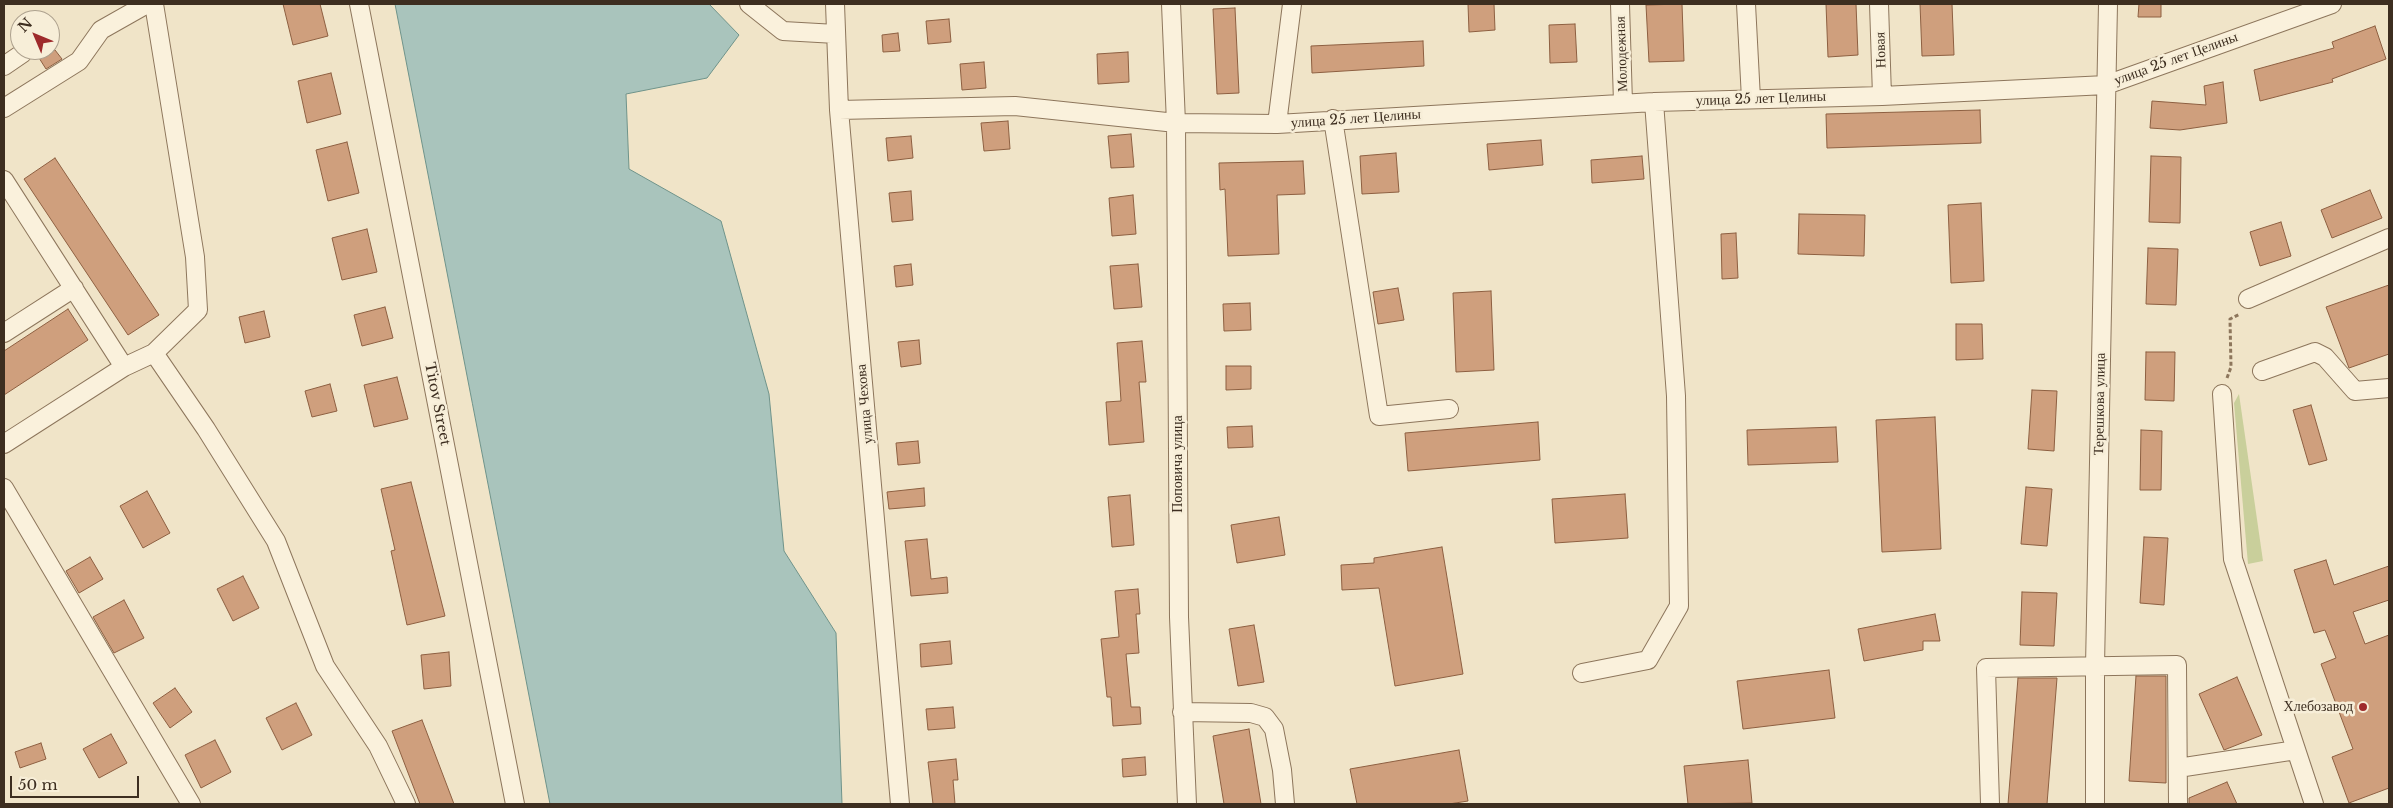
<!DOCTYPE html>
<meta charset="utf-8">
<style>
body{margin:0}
#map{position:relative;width:2393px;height:808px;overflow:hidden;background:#f0e4c8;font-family:"Libre Baskerville",serif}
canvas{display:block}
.frame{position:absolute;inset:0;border:5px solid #3d2e20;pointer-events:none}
.north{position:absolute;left:10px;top:10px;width:50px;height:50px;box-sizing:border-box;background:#f7eed8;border:1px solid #ada18e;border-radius:50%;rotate:315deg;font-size:14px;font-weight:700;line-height:20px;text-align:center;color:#3d2e20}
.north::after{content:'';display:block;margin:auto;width:18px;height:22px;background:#9e2a2b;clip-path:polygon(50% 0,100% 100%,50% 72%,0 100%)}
.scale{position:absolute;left:10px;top:776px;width:129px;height:22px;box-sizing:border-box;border:2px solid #3d2e20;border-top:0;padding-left:6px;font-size:15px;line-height:18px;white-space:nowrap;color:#3d2e20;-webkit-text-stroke:4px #f7eed8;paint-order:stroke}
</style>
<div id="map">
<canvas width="2393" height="808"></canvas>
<div class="frame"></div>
<div class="north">N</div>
<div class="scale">50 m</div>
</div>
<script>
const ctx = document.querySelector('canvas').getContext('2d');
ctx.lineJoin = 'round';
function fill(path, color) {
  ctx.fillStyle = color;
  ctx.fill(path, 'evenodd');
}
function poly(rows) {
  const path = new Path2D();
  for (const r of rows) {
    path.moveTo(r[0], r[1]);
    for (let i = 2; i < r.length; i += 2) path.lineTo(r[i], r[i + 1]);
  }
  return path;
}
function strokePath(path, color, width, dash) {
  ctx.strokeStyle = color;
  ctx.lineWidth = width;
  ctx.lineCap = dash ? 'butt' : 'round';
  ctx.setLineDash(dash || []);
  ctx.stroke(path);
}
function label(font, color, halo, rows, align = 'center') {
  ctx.font = font + ' "Libre Baskerville",serif';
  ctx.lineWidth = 5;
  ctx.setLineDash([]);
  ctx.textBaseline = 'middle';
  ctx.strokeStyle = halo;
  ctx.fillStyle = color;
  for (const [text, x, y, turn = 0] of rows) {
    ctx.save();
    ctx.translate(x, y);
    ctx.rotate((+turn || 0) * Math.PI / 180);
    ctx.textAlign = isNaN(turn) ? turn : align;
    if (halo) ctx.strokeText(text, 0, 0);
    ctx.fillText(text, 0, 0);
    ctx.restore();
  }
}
fill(poly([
 [2239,394,2263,561,2248,564,2234,403]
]), '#c9cf9b');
const water = poly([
 [395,4,709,4,739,35,707,78,626,94,629,169,721,221,769,394,784,551,836,633,842,804,550,804,395,4]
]);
fill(water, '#a9c4bc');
strokePath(water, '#6f938a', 1);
const building = poly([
 [283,4,320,4,328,36,293,45,283,4],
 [1468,4,1494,4,1495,30,1469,32,1468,4],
 [1682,4,1684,61,1649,62,1646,5,1682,4],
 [1826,4,1856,4,1858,55,1828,57,1826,4],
 [1920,4,1952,4,1954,55,1922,56,1920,4],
 [2139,4,2161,4,2161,17,2138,17,2139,4],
 [1235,8,1239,93,1217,94,1213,9,1235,8],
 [949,19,951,42,928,44,926,21,949,19],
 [1575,24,1577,62,1550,63,1549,25,1575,24],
 [2375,26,2386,59,2332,79,2333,82,2260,101,2254,70,2334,48,2332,42,2375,26],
 [898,33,900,51,883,52,882,35,898,33],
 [1423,41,1424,66,1312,73,1311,46,1423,41],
 [34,50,55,50,62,59,46,69,34,50],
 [1128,52,1129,82,1098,84,1097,54,1128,52],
 [984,62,986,88,962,90,960,64,984,62],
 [331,73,341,114,307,123,298,81,331,73],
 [2223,82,2227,123,2180,130,2150,128,2152,101,2206,105,2204,86,2223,82],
 [1980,110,1981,143,1827,148,1826,114,1980,110],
 [1008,121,1010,149,984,151,981,123,1008,121],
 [1131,134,1134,167,1111,168,1108,136,1131,134],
 [911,136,913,158,888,161,886,138,911,136],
 [1541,140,1543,165,1489,170,1487,144,1541,140],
 [347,142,359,193,328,201,316,150,347,142],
 [1396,153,1399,192,1362,194,1360,156,1396,153],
 [1642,156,1644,179,1592,183,1591,160,1642,156],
 [2151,156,2181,157,2180,223,2149,222,2151,156],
 [55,158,159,315,128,335,24,179,55,158],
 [1303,161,1305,194,1277,195,1279,254,1228,256,1225,189,1220,190,1219,163,1303,161],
 [2370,190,2382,218,2332,238,2321,210,2370,190],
 [911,191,913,220,892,222,889,193,911,191],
 [1133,195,1136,234,1112,236,1109,198,1133,195],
 [1981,203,1984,281,1951,283,1948,205,1981,203],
 [1799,214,1865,215,1864,256,1798,254,1799,214],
 [2281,222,2291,256,2260,266,2250,232,2281,222],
 [367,229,377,272,342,280,332,238,367,229],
 [1736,233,1738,278,1722,279,1721,234,1736,233],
 [2148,248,2178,249,2176,305,2146,304,2148,248],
 [911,264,913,285,896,287,894,266,911,264],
 [1138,264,1142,307,1114,309,1110,266,1138,264],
 [2389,285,2389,354,2349,368,2326,307,2389,285],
 [1398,288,1404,320,1378,324,1373,292,1398,288],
 [1491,291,1494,370,1456,372,1453,293,1491,291],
 [1250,303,1251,330,1224,331,1223,304,1250,303],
 [385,307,393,338,362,346,354,315,385,307],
 [68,309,88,340,4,395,4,351,68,309],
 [264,311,270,337,245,343,239,317,264,311],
 [1956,324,1982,324,1983,359,1956,360,1956,324],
 [919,340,921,364,901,367,898,342,919,340],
 [1142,341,1146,382,1139,382,1144,442,1109,445,1106,402,1121,401,1117,343,1142,341],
 [2146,352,2175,352,2174,401,2145,400,2146,352],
 [1226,366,1251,366,1251,389,1226,390,1226,366],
 [397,377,408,419,374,427,364,385,397,377],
 [330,384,337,411,312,417,305,391,330,384],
 [2032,390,2057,391,2054,451,2028,449,2032,390],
 [2311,405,2327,460,2309,465,2293,410,2311,405],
 [1935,417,1941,549,1882,552,1876,420,1935,417],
 [1538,422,1540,460,1408,471,1405,433,1538,422],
 [1252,426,1253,447,1228,448,1227,427,1252,426],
 [1836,427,1838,462,1748,465,1747,430,1836,427],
 [2141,430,2162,431,2161,490,2140,490,2141,430],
 [918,441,920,463,898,465,896,443,918,441],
 [411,482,445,616,407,625,391,551,395,550,381,489,411,482],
 [2026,487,2052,489,2047,546,2021,544,2026,487],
 [924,488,925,506,889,509,887,492,924,488],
 [147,491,170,533,143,548,120,506,147,491],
 [1625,494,1628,538,1555,543,1552,499,1625,494],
 [1130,495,1134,545,1112,547,1108,497,1130,495],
 [1279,517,1285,555,1237,563,1231,525,1279,517],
 [2144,537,2168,538,2164,605,2140,603,2144,537],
 [927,539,931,579,947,577,948,593,911,596,905,541,927,539],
 [1442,547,1463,674,1395,686,1379,588,1342,590,1341,565,1374,563,1374,558,1442,547],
 [90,557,103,579,79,593,66,571,90,557],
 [2326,560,2334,585,2389,566,2389,600,2353,612,2365,644,2389,635,2389,788,2349,803,2332,757,2353,749,2321,664,2336,658,2325,630,2314,633,2294,570,2326,560],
 [243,576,259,608,233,621,217,589,243,576],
 [1138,589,1140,614,1136,614,1139,653,1126,654,1131,707,1140,707,1141,724,1113,726,1111,697,1107,697,1101,639,1119,637,1115,591,1138,589],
 [2022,592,2057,593,2054,646,2020,645,2022,592],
 [124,600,144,638,114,653,93,617,124,600],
 [1935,614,1940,641,1923,641,1923,650,1864,661,1858,629,1935,614],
 [1254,625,1264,682,1238,686,1229,629,1254,625],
 [950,641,952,664,921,667,920,644,950,641],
 [449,652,451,686,424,689,421,655,449,652],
 [1829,670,1835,718,1743,729,1737,681,1829,670],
 [2136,676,2166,676,2166,783,2129,781,2136,676],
 [2237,677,2262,735,2224,750,2199,694,2237,677],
 [2018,678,2057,678,2047,804,2008,804,2018,678],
 [175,688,192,712,170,728,153,703,175,688],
 [296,703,312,735,282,750,266,718,296,703],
 [953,707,955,728,928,730,926,709,953,707],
 [422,720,454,804,420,804,392,731,422,720],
 [1249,729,1261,804,1224,804,1213,736,1249,729],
 [111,734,127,763,99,778,83,749,111,734],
 [215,740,231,772,201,788,185,755,215,740],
 [41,743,46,759,20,768,15,752,41,743],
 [1459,750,1468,801,1449,804,1357,804,1350,769,1459,750],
 [1145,757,1146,775,1123,777,1122,759,1145,757],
 [956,759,958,780,953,780,955,804,933,804,928,762,956,759],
 [1748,760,1752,803,1688,804,1684,766,1748,760],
 [2227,782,2237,804,2189,804,2189,798,2227,782]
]);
fill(building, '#cf9f7d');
strokePath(building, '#8d5f41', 1);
const minor = poly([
 [359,4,515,804],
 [749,4,783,31,836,34],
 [835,4,839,110,900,804],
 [1171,4,1176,123,1179,617,1187,804],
 [1620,4,1623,103],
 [1746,4,1751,99],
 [1879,4,1882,96],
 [4,66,23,53],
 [4,108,79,61,101,30,147,4],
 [839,110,1015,106,1176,123,1277,124,1654,102,1882,96,2106,85,2332,4],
 [1333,119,1379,416,1449,409],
 [1277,124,1292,4],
 [4,180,124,367],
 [2248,299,2389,238],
 [4,333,74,288],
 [154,353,206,429,276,541,325,666,378,746,406,804],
 [2262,371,2315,352,2325,357,2355,391,2389,388],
 [2222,394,2233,559,2314,804],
 [4,444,124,367,154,353,198,310,195,257,154,4],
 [4,488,191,804],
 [1582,673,1648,660,1679,606,1676,396,1654,102],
 [1182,712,1251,713,1265,717,1274,729,1282,770,1285,804],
 [2178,768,2296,750],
 [1990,804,1986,668,2177,665,2178,804],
 [2095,804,2095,666,2108,4]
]);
strokePath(minor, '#8d765c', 20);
strokePath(poly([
 [2227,378,2231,367,2230,319,2240,314]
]), '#8d765c', 3, [4, 2.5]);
strokePath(minor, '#faf1dc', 18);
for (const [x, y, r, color] of [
 [2363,707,5,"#9e2a2b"]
]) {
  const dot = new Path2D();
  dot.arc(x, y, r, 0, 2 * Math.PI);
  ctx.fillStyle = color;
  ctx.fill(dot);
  strokePath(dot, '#f7eed8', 2);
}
label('14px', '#3d2e20', '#f7eed8', [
 ["Новая",1881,50,-92],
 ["Молодежная",1622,54,-92],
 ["улица 25 лет Целины",2176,59,-20],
 ["улица 25 лет Целины",1761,99,-2],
 ["улица 25 лет Целины",1356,119,-4],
 ["Titov Street",437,404,79],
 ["улица Чехова",865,404,-95],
 ["Терешкова улица",2100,404,-89],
 ["Поповича улица",1178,464,-90]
]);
label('14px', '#3d2e20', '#f7eed8', [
 ["Хлебозавод",2353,707]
], 'right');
</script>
